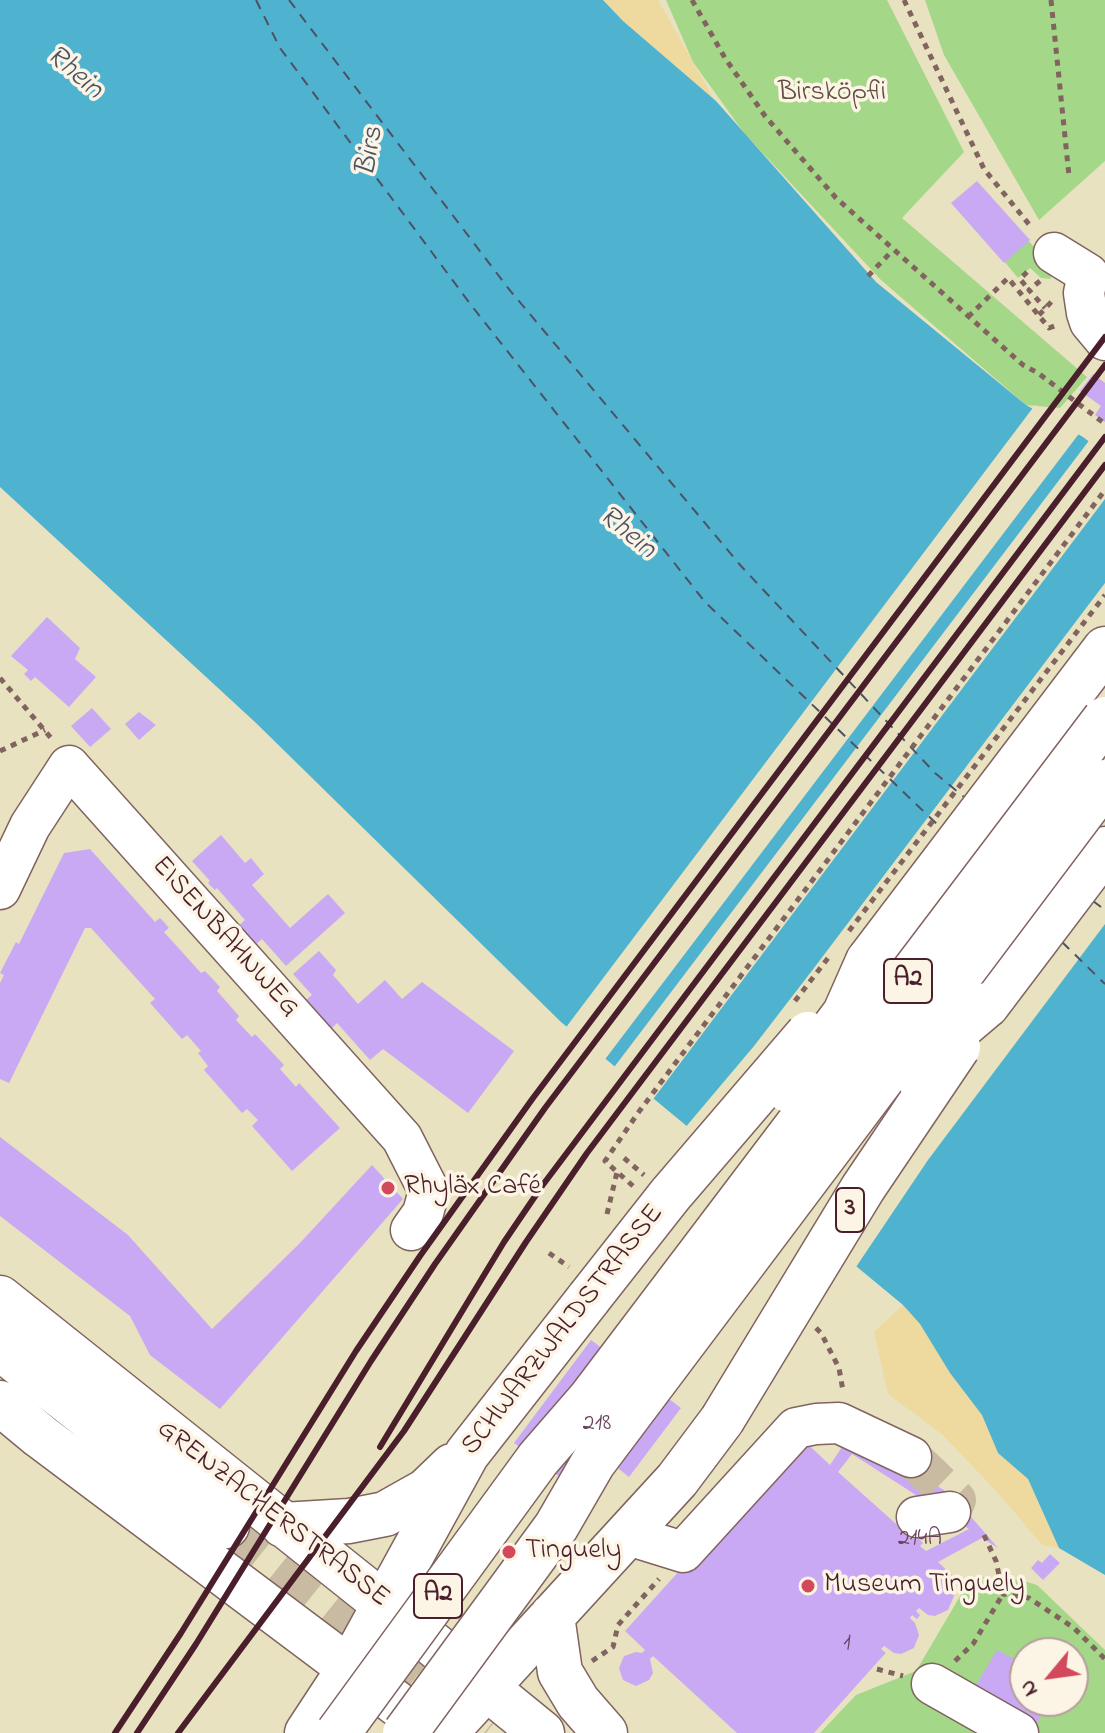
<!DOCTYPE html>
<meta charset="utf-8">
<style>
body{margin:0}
#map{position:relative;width:1105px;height:1733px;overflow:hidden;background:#e8e2c0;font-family:"Indie Flower",sans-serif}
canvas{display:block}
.north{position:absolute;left:1009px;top:1637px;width:80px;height:80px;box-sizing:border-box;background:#fcf5e5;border:2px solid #b59f9b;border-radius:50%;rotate:241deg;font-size:22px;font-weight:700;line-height:32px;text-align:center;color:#4a1f2b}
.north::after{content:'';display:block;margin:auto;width:28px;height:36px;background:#d1495b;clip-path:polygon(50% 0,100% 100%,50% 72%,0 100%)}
</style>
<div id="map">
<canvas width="1105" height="1733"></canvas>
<div class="north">N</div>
</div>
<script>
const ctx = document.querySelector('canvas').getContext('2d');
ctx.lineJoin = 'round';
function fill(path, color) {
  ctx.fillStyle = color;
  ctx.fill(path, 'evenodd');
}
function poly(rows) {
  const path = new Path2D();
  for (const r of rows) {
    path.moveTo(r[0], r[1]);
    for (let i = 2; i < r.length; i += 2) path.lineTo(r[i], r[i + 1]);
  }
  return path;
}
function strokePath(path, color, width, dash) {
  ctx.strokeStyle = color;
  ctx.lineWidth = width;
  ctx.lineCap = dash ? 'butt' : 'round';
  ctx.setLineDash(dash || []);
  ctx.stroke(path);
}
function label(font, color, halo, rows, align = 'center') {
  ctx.font = font + ' "Indie Flower",sans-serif';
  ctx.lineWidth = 7;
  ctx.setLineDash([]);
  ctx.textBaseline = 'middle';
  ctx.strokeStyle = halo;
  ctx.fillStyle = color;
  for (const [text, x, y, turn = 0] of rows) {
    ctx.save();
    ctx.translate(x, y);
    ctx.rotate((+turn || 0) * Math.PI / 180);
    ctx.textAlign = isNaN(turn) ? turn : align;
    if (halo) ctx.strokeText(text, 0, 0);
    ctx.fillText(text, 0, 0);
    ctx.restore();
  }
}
fill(poly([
 [666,0,887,0,964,152,902,218,1087,377,1060,408,1026,405,881,280,744,133,693,62],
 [925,0,1105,0,1105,161,1039,220,944,55],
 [1027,239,1047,262,1051,279,1041,278,1030,268,1018,278,1004,261],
 [972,1576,1020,1580,1037,1585,1105,1650,1105,1733,820,1733,856,1695,916,1671],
 [1025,1653,1073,1653,1073,1701,1025,1701]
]), '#a4d787');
fill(poly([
 [603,0,658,0,715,101,623,21],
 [903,1305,920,1324,950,1373,982,1415,998,1453,1028,1479,1059,1548,1042,1545,999,1494,943,1435,888,1394,874,1332]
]), '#eeda9e');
fill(poly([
 [0,0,603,0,623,21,716,101,876,282,1026,405,1083,437,1105,454,1105,1575,1059,1548,1028,1479,998,1453,982,1415,950,1373,920,1324,903,1305,561,1022,256,723,0,487]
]), '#4fb2ce');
fill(poly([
 [1035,405,1081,431,603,1062,564,1030],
 [1091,438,1105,449,1105,499,651,1102,612,1070],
 [1105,583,1105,924,928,1160,854,1270,684,1129,754,1046,814,968]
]), '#e8e2c0');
strokePath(poly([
 [256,0,280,48,471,305,705,602,941,828],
 [289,0,508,288,741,566,935,773,964,797],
 [1093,901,1105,910],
 [1062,942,1105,984]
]), '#4c5264', 2, [10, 8]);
fill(poly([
 [977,181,1030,240,1004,263,951,203],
 [1093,374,1105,383,1105,422,1095,415,1101,406,1080,391],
 [47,617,80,648,75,659,96,677,69,707,35,677,31,681,24,674,28,670,11,656],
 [92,708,111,729,90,747,71,726],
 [139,712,156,725,139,740,125,724],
 [221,835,245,863,251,858,264,874,252,885,290,928,328,894,345,913,286,966,262,939,254,946,237,927,245,920,217,888,215,890,208,883,210,881,192,861],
 [90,849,155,922,160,918,164,922,169,928,164,932,201,973,205,971,220,987,217,991,239,1016,236,1020,252,1037,255,1034,284,1065,280,1069,296,1087,299,1083,340,1128,292,1171,252,1126,258,1120,247,1109,242,1113,204,1070,208,1066,198,1053,201,1051,187,1035,182,1039,150,1003,155,999,91,928,85,928,9,1083,0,1079,0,983,4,975,0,973,16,942,19,944,64,853],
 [319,951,336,970,333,975,358,1004,385,980,402,999,422,982,514,1051,468,1113,383,1049,370,1060,337,1023,328,1032,302,1003,312,995,293,974],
 [0,1137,128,1235,212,1329,300,1243,372,1165,403,1199,220,1409,150,1355,130,1316,0,1216],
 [591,1340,681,1408,629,1477,614,1465,579,1491,514,1443],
 [800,1437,830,1465,842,1447,827,1438,894,1458,953,1496,998,1548,982,1538,938,1562,954,1577,951,1581,947,1577,944,1580,952,1589,954,1596,948,1610,935,1616,928,1615,919,1608,916,1611,920,1615,917,1619,912,1615,910,1618,915,1623,919,1635,914,1648,901,1654,894,1653,884,1646,881,1649,886,1653,882,1657,814,1733,737,1733,653,1656,650,1659,653,1673,649,1680,636,1686,623,1680,619,1668,624,1656,636,1652,642,1653,645,1650,625,1631],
 [852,1454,969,1529,926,1551,920,1546,923,1543,916,1536,913,1539,838,1472],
 [1050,1554,1060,1563,1043,1580,1031,1568,1038,1560,1042,1563],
 [997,1650,1025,1665,1025,1701,1049,1701,1036,1725,972,1692]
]), '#c9a9f4');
strokePath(poly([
 [911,1457,956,1500,950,1512]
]), '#c8bba2', 40, [40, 20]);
strokePath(poly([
 [227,1526,486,1733]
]), '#c8bba2', 44, [44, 22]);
const minor = poly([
 [1054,253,1088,274],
 [1088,274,1084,293,1087,313,1090,322,1105,340],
 [0,889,30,826,69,766,402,1138,429,1191,423,1213,411,1230],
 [917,1517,950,1512],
 [628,1535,683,1552,796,1428,816,1424,839,1423,911,1457],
 [932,1684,1018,1733]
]);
const major = poly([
 [868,961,1105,649],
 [987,1005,1105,849],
 [0,1298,385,1605,542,1733],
 [0,1348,227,1526],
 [0,1403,40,1436,436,1733],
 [283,1525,349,1521,385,1514,426,1491,452,1466],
 [552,1616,560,1672,578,1702,605,1733],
 [307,1733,349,1669,467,1454,589,1298],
 [445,1733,677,1480,722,1420]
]);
strokePath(minor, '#81635f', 43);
strokePath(major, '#81635f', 47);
strokePath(poly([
 [692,0,725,58,765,116,836,198,1023,365,1038,373,1105,424],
 [904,0,984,169,1032,228],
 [1051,0,1069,176],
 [1027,272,1020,279,1029,290],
 [868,276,893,250],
 [1040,281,1029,290,1045,308],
 [1039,315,1053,300],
 [968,317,1008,278,1049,328,1057,325],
 [0,678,51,738],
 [0,751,45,730],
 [624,1158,644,1175],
 [633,1186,605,1161,638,1113,1105,490],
 [607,1214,617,1172],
 [549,1253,569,1267],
 [816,1328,821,1333,839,1368,843,1391],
 [984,1535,996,1561,1003,1594,1029,1598,1074,1628,1105,1659],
 [592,1661,613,1647,618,1625,659,1579],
 [955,1661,973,1644,1003,1594],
 [877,1669,903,1676]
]), '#81635f', 5, [6, 6]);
strokePath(minor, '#fff', 40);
strokePath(major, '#fff', 44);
strokePath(poly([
 [380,1447,504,1242,542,1186,1105,437],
 [115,1733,181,1633,356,1351,420,1256,533,1098,1105,337],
 [137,1733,196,1644,371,1361,435,1264,545,1108,1105,365],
 [178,1733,404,1431,526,1242,587,1153,1105,465]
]), '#4a1f2b', 6);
const majorBridge = poly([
 [589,1298,670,1195,808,1034],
 [722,1420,863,1188,958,1047]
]);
const highwayBridge = poly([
 [918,1077,948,1038,987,1005],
 [788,1090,845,1013,868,961],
 [338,1733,538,1459,590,1399,1105,719],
 [405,1733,556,1527,593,1463,1105,782]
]);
strokePath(majorBridge, '#81635f', 47, []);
strokePath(highwayBridge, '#81635f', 47, []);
strokePath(poly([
 [849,931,1105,595],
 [795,1001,828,958]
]), '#81635f', 5, [6, 6]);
strokePath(majorBridge, '#fff', 44);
strokePath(highwayBridge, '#fff', 44);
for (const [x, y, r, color] of [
 [388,1188,8,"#d1495b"],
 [509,1552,8,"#d1495b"],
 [808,1586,8,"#d1495b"]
]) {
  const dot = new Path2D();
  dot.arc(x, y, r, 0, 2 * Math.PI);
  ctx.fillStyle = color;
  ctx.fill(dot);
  strokePath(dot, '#fcf5e5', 3);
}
label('24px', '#6a425d', null, [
 ["218",597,1425],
 ["214A",920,1540],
 ["1",847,1645]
]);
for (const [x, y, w] of [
 [908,981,48],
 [850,1210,28],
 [438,1596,48]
]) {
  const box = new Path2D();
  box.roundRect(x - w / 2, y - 22, w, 44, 6);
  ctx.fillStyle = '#fcf5e5';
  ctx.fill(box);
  strokePath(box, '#4a1f2b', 2);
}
label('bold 26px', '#4a1f2b', null, [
 ["A2",908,981],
 ["3",850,1210],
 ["A2",438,1596]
]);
label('28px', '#604d42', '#fcf5e5', [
 ["Birsköpfli",832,94]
]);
label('28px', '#4a1f2b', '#fcf5e5', [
 ["EISENBAHNWEG",224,938,48],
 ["SCHWARZWALDSTRASSE",564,1331,-52],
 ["GRENZACHERSTRASSE",272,1515,38]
]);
label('28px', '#4a1f2b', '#fcf5e5', [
 ["Rhyläx Café",404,1188],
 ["Tinguely",525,1552],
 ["Museum Tinguely",824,1586]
], 'left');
label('italic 30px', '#4c5264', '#fcf5e5', [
 ["Rhein",73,74,41],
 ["Birs",372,152,-80],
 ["Rhein",626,534,40]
]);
</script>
